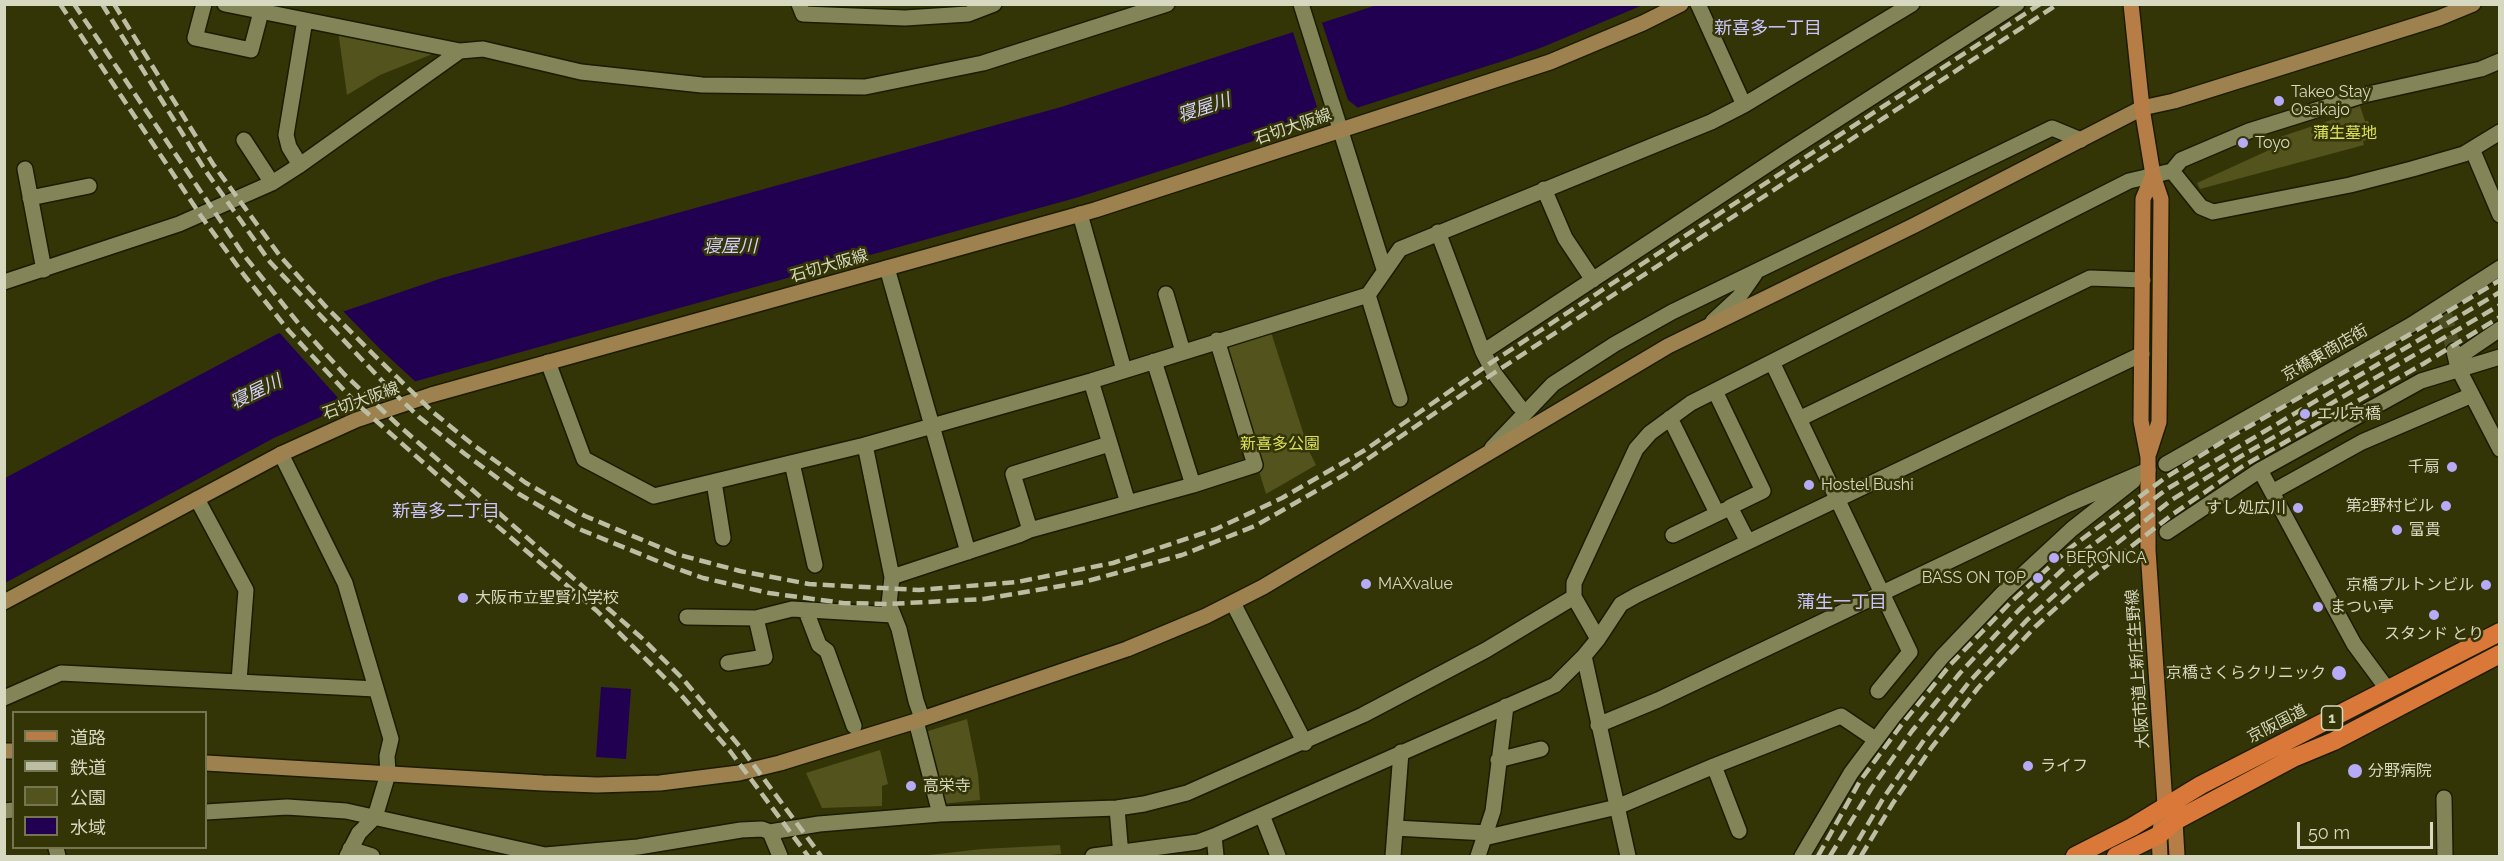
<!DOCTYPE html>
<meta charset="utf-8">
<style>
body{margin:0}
#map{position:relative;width:2504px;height:861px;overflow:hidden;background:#343507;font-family:Raleway,"Noto Sans JP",sans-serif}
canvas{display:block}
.frame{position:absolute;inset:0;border:6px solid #d6d8c0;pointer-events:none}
.legend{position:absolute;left:12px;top:711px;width:195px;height:138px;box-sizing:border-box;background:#343507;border:2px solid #757651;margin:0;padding:8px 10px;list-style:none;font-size:18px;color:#d6d8c0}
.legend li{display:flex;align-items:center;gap:12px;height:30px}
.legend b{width:30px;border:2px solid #757651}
.scale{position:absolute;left:2297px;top:822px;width:136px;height:27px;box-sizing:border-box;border:3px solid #d6d8c0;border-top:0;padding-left:8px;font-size:18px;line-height:21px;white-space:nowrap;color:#d6d8c0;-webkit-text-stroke:4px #343507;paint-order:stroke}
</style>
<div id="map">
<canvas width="2504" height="861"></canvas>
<div class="frame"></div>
<ul class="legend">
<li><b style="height:8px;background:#b77d46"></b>道路</li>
<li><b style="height:8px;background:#bcbea3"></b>鉄道</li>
<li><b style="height:16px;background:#52531d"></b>公園</li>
<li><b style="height:16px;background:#210051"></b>水域</li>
</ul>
<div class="scale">50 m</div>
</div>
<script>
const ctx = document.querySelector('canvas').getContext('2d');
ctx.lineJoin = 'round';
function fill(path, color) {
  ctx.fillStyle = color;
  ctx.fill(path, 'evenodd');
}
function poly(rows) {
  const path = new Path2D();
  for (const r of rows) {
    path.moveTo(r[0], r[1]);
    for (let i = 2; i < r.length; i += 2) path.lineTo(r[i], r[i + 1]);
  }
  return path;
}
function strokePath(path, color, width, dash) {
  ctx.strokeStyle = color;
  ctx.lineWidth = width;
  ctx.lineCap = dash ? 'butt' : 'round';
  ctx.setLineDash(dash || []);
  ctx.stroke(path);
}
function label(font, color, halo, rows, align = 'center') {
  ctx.font = font + ' Raleway,"Noto Sans JP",sans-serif';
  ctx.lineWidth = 5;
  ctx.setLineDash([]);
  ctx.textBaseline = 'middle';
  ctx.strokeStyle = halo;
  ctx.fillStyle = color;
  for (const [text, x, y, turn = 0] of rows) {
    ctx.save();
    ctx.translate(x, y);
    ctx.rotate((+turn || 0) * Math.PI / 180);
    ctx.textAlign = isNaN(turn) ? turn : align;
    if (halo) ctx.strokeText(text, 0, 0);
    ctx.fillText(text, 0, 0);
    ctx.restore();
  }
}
fill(poly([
 [338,30,435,53,380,75,347,95],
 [2360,106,2365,121,2368,121,2374,138,2363,141,2364,145,2200,189,2197,183,2267,151,2265,142,2349,114,2348,110],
 [1270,329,1309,451,1316,465,1266,494,1259,471,1262,469,1227,352,1231,343],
 [967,719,978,774,980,800,942,804,925,732],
 [880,750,888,784,882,786,882,806,822,808,806,773],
 [1060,845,1061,854,1040,856,920,856,982,849]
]), '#52531d');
fill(poly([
 [1377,5,1643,5,1543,47,1506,60,1079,197,413,382,351,403,274,438,5,583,5,478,277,334,442,278,1061,107],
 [601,687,631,689,626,759,596,757]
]), '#210051');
fill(poly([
 [1321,20,1348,100,1357,107,1358,111,1307,127,1315,119,1318,110,1292,29],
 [340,308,380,349,418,384,347,408,278,331]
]), '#343507');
strokePath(poly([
 [2444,313,2454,351]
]), '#4c4d23', 15, [15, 8]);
const street = poly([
 [204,4,195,38,251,50,261,12],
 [225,4,460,51,483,49,581,72,702,85,865,87,983,63,1167,4],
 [799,4,803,14,905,18,968,14,994,4],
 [1301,4,1384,269],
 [1698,4,1744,105],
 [244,140,272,183],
 [2472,149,2500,215],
 [300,165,289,147,286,135,305,20],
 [25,169,44,270],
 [2172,171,2201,207,2213,212,2350,185,2412,169,2464,154,2500,132],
 [1544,189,1565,238,1593,280],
 [30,198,89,186],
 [1080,214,1124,370],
 [1438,232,1483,352,1785,153,2017,4],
 [887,268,968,552],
 [4,282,179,224,272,183,300,165,460,51],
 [1166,294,1183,352],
 [1368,295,1400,399],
 [1713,321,1739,297,1755,274],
 [2454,351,2458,368,2500,449],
 [1483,352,1494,373,1519,406],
 [1154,361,1193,485],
 [548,362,584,459,654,496,865,445,1091,381,1368,295,1400,249,1711,122,1744,105,1912,4],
 [1772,362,1910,652,1878,691],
 [2458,368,2466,352,2500,329],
 [1091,381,1128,503],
 [1715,391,1763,491,1730,507,1748,542],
 [1670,418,1717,513],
 [1799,419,2090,278,2143,280],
 [865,445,892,577,889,604,899,629,916,701,922,718],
 [1492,448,1553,384,1615,344,1672,312,2052,128,2081,140],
 [281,454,345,583,391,739,387,756,388,774,375,817,359,833,347,856],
 [792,463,815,565],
 [2166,464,2411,325,2500,268],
 [2260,470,2354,644,2388,690],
 [714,482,723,538],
 [2272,492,2362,442,2472,395],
 [197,499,246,590,239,681],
 [1030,530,1013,474,1109,444],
 [2167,532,2260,470,2421,381,2500,357],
 [1673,535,1725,510],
 [892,577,1019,535,1030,530,1193,485,1255,465,1217,340],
 [1574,597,1598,639,1584,656,1628,856],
 [1233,603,1305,743],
 [806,611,819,645,827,651,854,726],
 [687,617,756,618,792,609,893,615],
 [1598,639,1621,604,1637,595,2142,354],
 [728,663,765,657,756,618],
 [4,698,61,673,376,689],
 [916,721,940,814],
 [1598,725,1658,700,2069,504,2148,470],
 [1498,760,1541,749],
 [1714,766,1739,831],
 [2444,798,2445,856],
 [1117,808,1121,856],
 [4,811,14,810],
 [206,812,287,807,346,811,545,855,638,847,741,830,762,829,770,832,819,824,940,814,1117,808,1144,804,1187,793,1363,715,1486,650,1574,597,1574,583,1636,449,1650,433,1691,403,2129,181,2172,171,2181,160,2249,131,2364,95,2481,69,2500,61],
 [1262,815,1278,856],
 [1395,828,1487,833],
 [770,832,780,856],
 [1214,836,1216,856],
 [1484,838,1617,807,1714,766,1841,716,1875,739],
 [56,848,58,856],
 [350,849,372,856],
 [1093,856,1198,842,1214,836,1555,685,1584,656],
 [1393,856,1401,752],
 [1478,856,1493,811,1506,706],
 [1802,856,1851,773,1893,717,1942,657,2003,593,2072,529,2133,481]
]);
const secondary = poly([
 [4,602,281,454,356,420,431,395,1095,210,1550,62,1643,23,1681,4],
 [4,751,14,751],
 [206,763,543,783,597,785,660,783,739,773,780,763,916,721,1127,649,1206,616,1263,587,1668,346,1915,225,2142,108,2174,101,2439,18,2473,4]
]);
const primary = poly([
 [2131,4,2142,108,2153,175,2161,199,2159,422,2149,453],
 [2153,175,2143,199,2141,421,2148,457,2148,550,2165,805,2159,835,2160,856],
 [2170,813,2175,821,2177,856]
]);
const highway = poly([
 [2075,856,2132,827,2201,785,2500,632],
 [2116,856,2159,835,2175,821,2293,758,2334,741,2500,654]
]);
strokePath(street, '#1b1c00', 18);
strokePath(secondary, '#1b1c00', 18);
strokePath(primary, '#1b1c00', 18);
strokePath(highway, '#1b1c00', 21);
strokePath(street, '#838559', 15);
strokePath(secondary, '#9d814f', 15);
strokePath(primary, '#b77d46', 15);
strokePath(highway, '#d97839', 18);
strokePath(poly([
 [60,4,201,216,244,275,289,331,356,403,443,480,597,611,674,687,730,751,808,856],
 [74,4,243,254,299,324,344,374,397,424,643,639,683,679,741,748,821,856],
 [102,4,205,170,270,262,386,385,419,417,465,454,519,494,579,529,672,567,703,578,769,593,843,603,889,604,984,599,1084,582,1182,555,1255,526,1344,475,1494,373,2058,4],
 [114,4,213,164,280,256,327,308,374,355,434,413,472,444,526,483,585,516,676,554,740,571,809,584,919,590,1017,582,1113,563,1216,529,1282,498,1365,450,1489,364,2040,4],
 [1818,856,1860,781,1902,724,1950,665,2011,602,2070,548,2165,478,2227,439,2407,336,2500,280],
 [1830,856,1871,789,1912,731,1960,673,2019,610,2074,559,2167,489,2500,292],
 [1849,856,1884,797,1924,740,1970,681,2027,620,2077,575,2170,501,2238,458,2500,305],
 [1861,856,1893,803,1932,747,1978,688,2035,627,2079,587,2173,514,2243,466,2423,364,2500,317]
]), '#bcbea3', 4.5, [12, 6]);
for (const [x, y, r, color] of [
 [2279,101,6,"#b7abf8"],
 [2243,143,6,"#b7abf8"],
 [2305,414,6,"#b7abf8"],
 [2452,467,6,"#b7abf8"],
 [1809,485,6,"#b7abf8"],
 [2446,506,6,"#b7abf8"],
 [2298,508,6,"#b7abf8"],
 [2397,530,6,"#b7abf8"],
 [2054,558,6,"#b7abf8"],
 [2038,578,6,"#b7abf8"],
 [1366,584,6,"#b7abf8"],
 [2486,585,6,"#b7abf8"],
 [463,598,6,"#b7abf8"],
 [2318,607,6,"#b7abf8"],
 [2434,615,6,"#b7abf8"],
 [2339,673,8,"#b7abf8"],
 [2028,766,6,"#b7abf8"],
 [2355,771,8,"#b7abf8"],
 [911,786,6,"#b7abf8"]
]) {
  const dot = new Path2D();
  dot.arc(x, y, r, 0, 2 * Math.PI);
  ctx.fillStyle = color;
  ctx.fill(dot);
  strokePath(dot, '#343507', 2);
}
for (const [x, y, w] of [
 [2332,718,21]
]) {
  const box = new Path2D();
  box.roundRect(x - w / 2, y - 12, w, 24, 4.5);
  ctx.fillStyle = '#343507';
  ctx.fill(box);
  strokePath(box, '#d6d8c0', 1.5);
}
label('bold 15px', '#d6d8c0', null, [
 ["1",2332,718]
]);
label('16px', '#d6d8c0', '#343507', [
 ["Takeo Stay",2291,92],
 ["Osakajo",2291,110],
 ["Toyo",2255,143],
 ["エル京橋",2317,414],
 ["千扇",2440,467,"right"],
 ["Hostel Bushi",1821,485],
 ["第2野村ビル",2434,506,"right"],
 ["すし処広川",2286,508,"right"],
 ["富貴",2409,530],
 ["BERONICA",2066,558],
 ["BASS ON TOP",2026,578,"right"],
 ["MAXvalue",1378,584],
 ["京橋プルトンビル",2474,585,"right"],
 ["大阪市立聖賢小学校",475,598],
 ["まつい亭",2330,607],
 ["スタンド とり",2434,634,"center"],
 ["京橋さくらクリニック",2326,673,"right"],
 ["ライフ",2040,766],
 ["分野病院",2368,771],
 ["高栄寺",923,786]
], 'left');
label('16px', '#d6d8c0', '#343507', [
 ["石切大阪線",1293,127,-19],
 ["石切大阪線",829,266,-16],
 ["京橋東商店街",2325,353,-30],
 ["石切大阪線",361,401,-20],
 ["大阪市道上新庄生野線",2138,669,-94],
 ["京阪国道",2277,724,-27]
]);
label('16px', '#dde158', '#343507', [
 ["蒲生墓地",2345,133],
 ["新喜多公園",1280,444]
]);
label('18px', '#ccc5fe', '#343507', [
 ["新喜多一丁目",1768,29],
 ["新喜多二丁目",446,512],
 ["蒲生一丁目",1842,603]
]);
label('italic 18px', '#d7d1ff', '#343507', [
 ["寝屋川",1204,108,-18],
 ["寝屋川",730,247],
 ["寝屋川",256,392,-26]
]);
</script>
